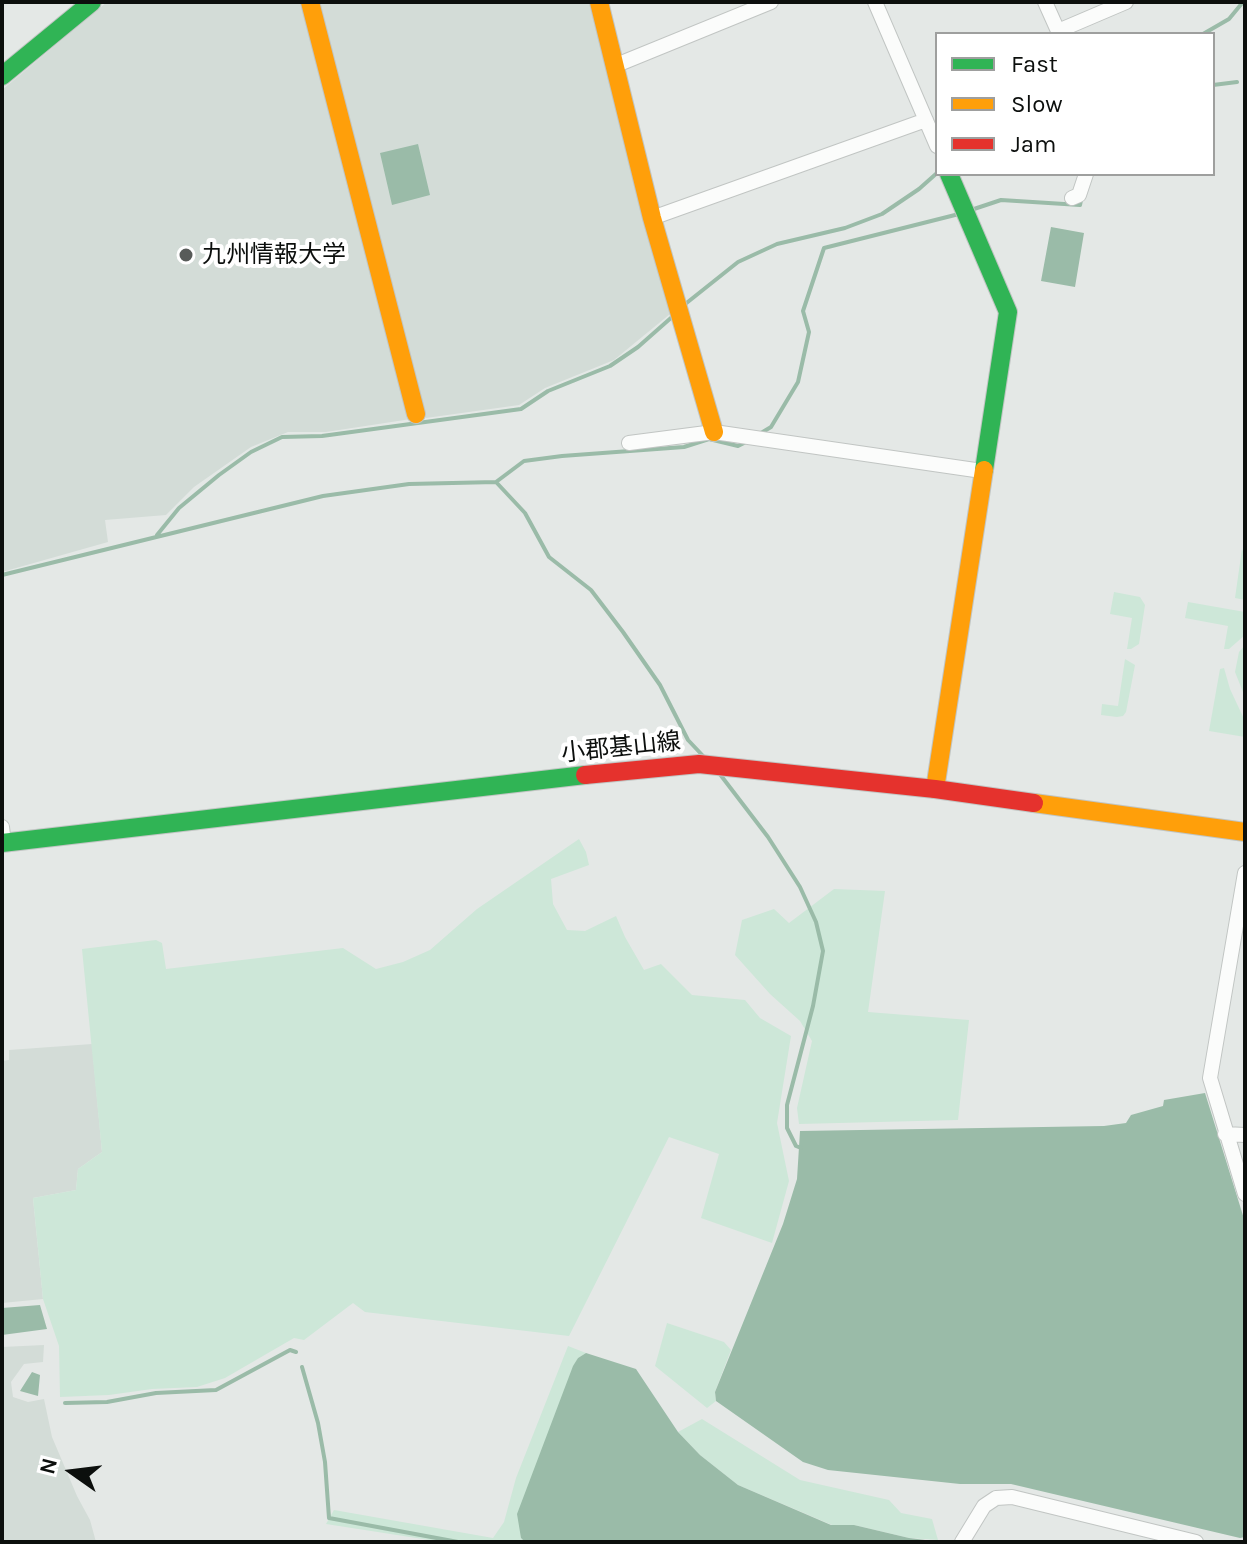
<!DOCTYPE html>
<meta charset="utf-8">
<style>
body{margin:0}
#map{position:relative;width:1247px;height:1544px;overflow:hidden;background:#e4e8e6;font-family:Karla,sans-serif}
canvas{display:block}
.frame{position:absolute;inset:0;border:4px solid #0c0f0d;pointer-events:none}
.legend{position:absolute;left:935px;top:32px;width:280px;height:144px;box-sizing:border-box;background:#fff;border:2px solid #9e9f9e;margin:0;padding:10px 14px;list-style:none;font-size:24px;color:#0c0f0d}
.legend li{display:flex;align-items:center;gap:16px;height:40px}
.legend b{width:40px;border:2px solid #9e9f9e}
.north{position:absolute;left:32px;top:1432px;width:80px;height:80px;-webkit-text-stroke:6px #fff;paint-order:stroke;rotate:284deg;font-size:22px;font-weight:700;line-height:32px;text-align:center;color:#0c0f0d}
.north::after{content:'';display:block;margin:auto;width:28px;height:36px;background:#0c0f0d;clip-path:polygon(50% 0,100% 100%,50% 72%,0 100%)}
</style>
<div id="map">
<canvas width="1247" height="1544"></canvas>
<div class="frame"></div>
<ul class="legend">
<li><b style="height:10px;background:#30b455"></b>Fast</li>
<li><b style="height:10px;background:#ff9f0a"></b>Slow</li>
<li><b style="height:10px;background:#e5322d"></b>Jam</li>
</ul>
<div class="north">N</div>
</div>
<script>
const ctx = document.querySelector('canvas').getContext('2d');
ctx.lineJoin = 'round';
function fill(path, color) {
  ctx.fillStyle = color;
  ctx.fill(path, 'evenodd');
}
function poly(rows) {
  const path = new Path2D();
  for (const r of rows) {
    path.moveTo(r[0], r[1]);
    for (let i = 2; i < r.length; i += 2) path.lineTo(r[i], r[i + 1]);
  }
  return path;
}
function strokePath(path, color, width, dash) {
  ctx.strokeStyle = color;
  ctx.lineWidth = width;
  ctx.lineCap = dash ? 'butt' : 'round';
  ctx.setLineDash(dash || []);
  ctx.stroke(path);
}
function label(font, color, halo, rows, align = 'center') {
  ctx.font = font + ' Karla,"Noto Sans JP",sans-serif';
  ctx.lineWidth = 8;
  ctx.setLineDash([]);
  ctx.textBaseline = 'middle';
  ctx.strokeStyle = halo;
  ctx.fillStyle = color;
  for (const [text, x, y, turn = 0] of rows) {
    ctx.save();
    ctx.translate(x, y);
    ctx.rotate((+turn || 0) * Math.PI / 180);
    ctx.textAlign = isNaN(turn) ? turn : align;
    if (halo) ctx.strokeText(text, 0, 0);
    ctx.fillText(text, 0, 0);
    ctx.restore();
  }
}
fill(poly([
 [107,2,305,2,411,419,326,432,288,432,251,447,194,487,166,515,105,520,108,542,2,572,2,90],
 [319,2,589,2,670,314,614,360,545,388,519,405,426,418],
 [92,1044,102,1152,78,1169,76,1190,33,1198,43,1299,2,1303,2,1061,9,1060,9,1050],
 [44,1345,43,1362,24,1364,11,1382,13,1397,28,1402,44,1399,52,1437,77,1496,90,1520,96,1542,2,1542,2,1347]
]), '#d3dcd7');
fill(poly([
 [1242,549,1245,556,1245,600,1235,598],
 [1114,592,1140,597,1145,605,1139,644,1131,649,1127,649,1132,618,1110,614],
 [1188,602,1245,612,1245,635,1229,649,1224,649,1228,626,1185,618],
 [1245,645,1245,697,1235,672,1239,652],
 [1125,659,1135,665,1126,712,1123,716,1117,717,1101,715,1102,704,1118,706],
 [1224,668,1230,689,1245,721,1245,737,1209,731,1220,669],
 [579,839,586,852,589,865,551,879,553,904,567,930,585,931,616,916,625,937,644,970,661,964,692,995,745,1000,760,1018,791,1036,777,1123,789,1181,772,1243,701,1218,719,1154,669,1137,569,1336,365,1312,353,1303,304,1340,294,1338,225,1378,197,1387,152,1389,109,1395,60,1397,59,1346,43,1299,33,1198,76,1190,78,1169,102,1152,82,949,156,940,162,943,166,969,343,948,376,969,403,962,430,950,477,909],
 [834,889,885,891,868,1012,969,1020,958,1120,799,1124,797,1108,812,1041,800,1021,770,994,735,955,742,920,774,909,789,923],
 [667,1323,724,1342,731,1350,715,1392,716,1401,707,1408,655,1366],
 [568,1346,586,1353,578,1358,521,1538,525,1542,442,1542,326,1524,334,1510,493,1538,504,1522,516,1478],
 [702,1419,800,1480,889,1500,901,1513,932,1519,938,1540,909,1538,854,1525,832,1525,738,1485,700,1455,678,1432]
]), '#cde7d8');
fill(poly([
 [418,144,430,195,392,205,380,153],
 [1051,227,1084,233,1075,287,1041,281],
 [1205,1093,1245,1222,1245,1537,1240,1538,1011,1484,960,1484,828,1470,803,1462,716,1401,715,1392,783,1224,797,1179,800,1131,1104,1126,1126,1123,1131,1115,1163,1106,1164,1100],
 [40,1305,47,1329,2,1335,2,1308],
 [586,1353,636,1369,678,1432,700,1455,738,1485,831,1525,854,1525,909,1538,942,1542,525,1542,521,1538,517,1514,573,1366,578,1358],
 [32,1372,40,1375,38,1396,20,1391]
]), '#9abba8');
strokePath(poly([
 [1203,34,1229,19,1243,2],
 [1213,85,1237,82],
 [971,210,1001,200,1080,205,1081,200],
 [684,305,738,262,777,244,845,228,882,214,919,189,937,173],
 [761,433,771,427,798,382,809,332,803,311,824,248,959,214],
 [496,482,525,513,549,557,591,590,623,632,660,685,688,740,705,758],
 [157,535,179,508,219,475,251,452,282,437,322,436,521,409,548,391,610,366,638,347,672,317],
 [2,575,323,496,409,484,496,482,524,461,562,456,684,447,709,439,738,446,746,442],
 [719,773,768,837,800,887,816,922,823,951,813,1006,787,1105,787,1128,796,1146,801,1148],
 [302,1367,318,1423,325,1462,329,1518,458,1542],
 [65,1403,107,1402,156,1393,216,1390,290,1350,296,1352]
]), '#9abba8', 4);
const street = poly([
 [875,2,937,146],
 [1045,2,1058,31,1126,2],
 [614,66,771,2],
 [1072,198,1079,195,1086,174],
 [652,218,926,120],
 [629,443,714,432,982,471],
 [2,827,4,843],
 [1245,873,1210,1078,1245,1194],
 [1225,1134,1245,1135],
 [962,1542,984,1506,996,1498,1012,1497,1196,1542]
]);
const fast = poly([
 [2,76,92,2],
 [949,174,1008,312,984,470],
 [2,843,585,775]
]);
const slow = poly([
 [310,2,416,414],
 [599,2,652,218,714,432],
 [935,789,984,470],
 [1034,803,1245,832]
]);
const jam = poly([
 [585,775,699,764,935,789,1034,803]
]);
strokePath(street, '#c1c5c3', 16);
strokePath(fast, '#c1c5c3', 20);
strokePath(slow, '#c1c5c3', 20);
strokePath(jam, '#c1c5c3', 20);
strokePath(street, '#fbfcfb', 14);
strokePath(fast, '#30b455', 18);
strokePath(slow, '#ff9f0a', 18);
strokePath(jam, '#e5322d', 18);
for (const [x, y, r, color] of [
 [186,255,8,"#585b59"]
]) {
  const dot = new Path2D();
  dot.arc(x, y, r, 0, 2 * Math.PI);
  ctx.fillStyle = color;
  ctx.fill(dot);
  strokePath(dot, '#fff', 3);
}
label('24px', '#0c0f0d', '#fff', [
 ["九州情報大学",202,255]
], 'left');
label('24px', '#0c0f0d', '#fff', [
 ["小郡基山線",621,748,-6]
]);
</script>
